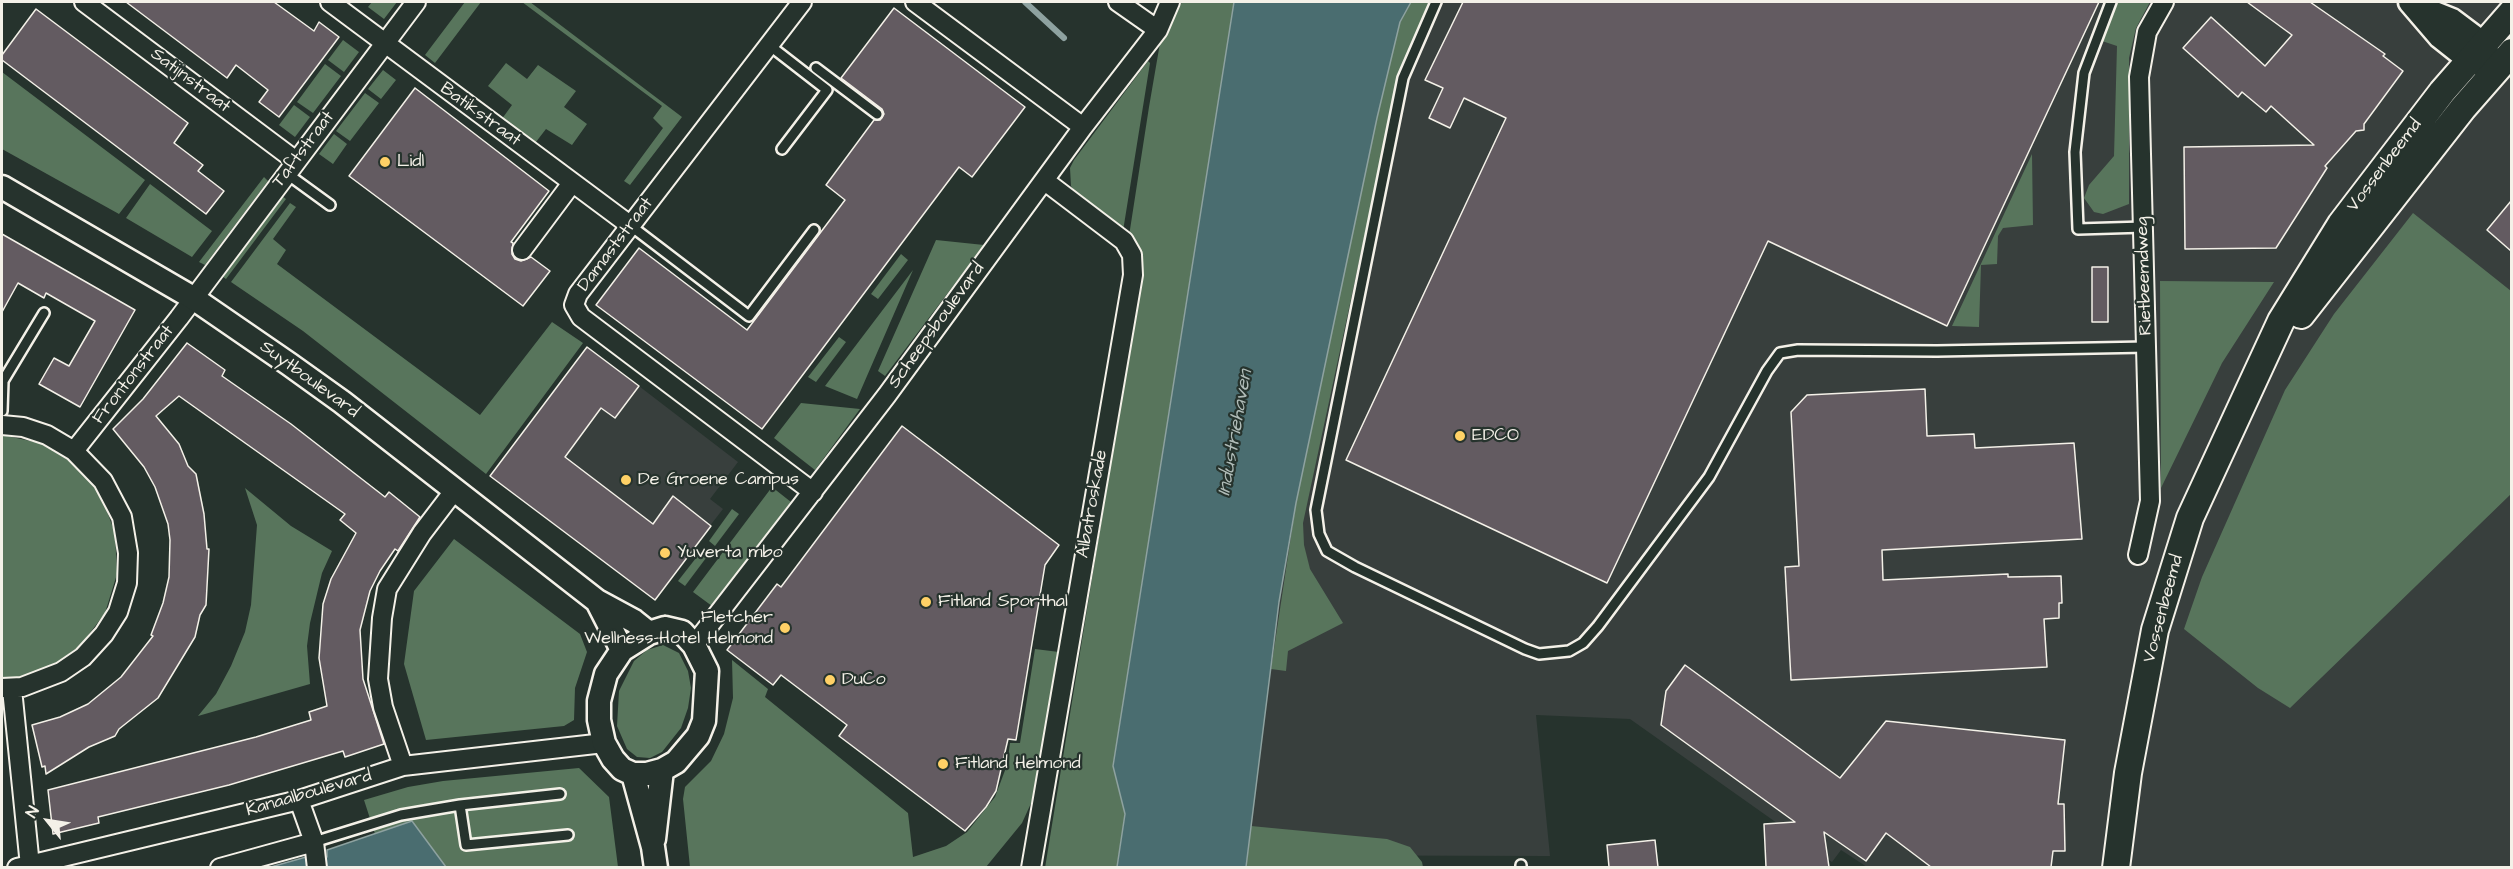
<!DOCTYPE html>
<style>
body{margin:0}
#map{position:relative;width:2513px;height:869px;overflow:hidden;background:#26332d;font-family:"Architects Daughter",sans-serif}
canvas{display:block}
.frame{position:absolute;inset:0;border:3px solid #f4f1e8;pointer-events:none}
.north{position:absolute;left:18px;top:791px;width:60px;height:60px;-webkit-text-stroke:4px #26332d;paint-order:stroke;rotate:300deg;font-size:16px;font-weight:700;line-height:24px;text-align:center;color:#f4f1e8}
.north::after{content:'';display:block;margin:auto;width:21px;height:27px;background:#f4f1e8;clip-path:polygon(50% 0,100% 100%,50% 72%,0 100%)}
</style>
<div id="map">
<canvas width="2513" height="869"></canvas>
<div class="frame"></div>
<div class="north">N</div>
</div>
<script>
const ctx = document.querySelector('canvas').getContext('2d');
ctx.lineJoin = 'round';
function fill(path, color) {
  ctx.fillStyle = color;
  ctx.fill(path, 'evenodd');
}
function poly(rows) {
  const path = new Path2D();
  for (const r of rows) {
    path.moveTo(r[0], r[1]);
    for (let i = 2; i < r.length; i += 2) path.lineTo(r[i], r[i + 1]);
  }
  return path;
}
function strokePath(path, color, width, dash) {
  ctx.strokeStyle = color;
  ctx.lineWidth = width;
  ctx.lineCap = dash ? 'butt' : 'round';
  ctx.setLineDash(dash || []);
  ctx.stroke(path);
}
function label(font, color, halo, rows, align = 'center') {
  ctx.font = font + ' "Architects Daughter",sans-serif';
  ctx.lineWidth = 4.5;
  ctx.setLineDash([]);
  ctx.textBaseline = 'middle';
  ctx.strokeStyle = halo;
  ctx.fillStyle = color;
  for (const [text, x, y, turn = 0] of rows) {
    ctx.save();
    ctx.translate(x, y);
    ctx.rotate((+turn || 0) * Math.PI / 180);
    ctx.textAlign = isNaN(turn) ? turn : align;
    if (halo) ctx.strokeText(text, 0, 0);
    ctx.fillText(text, 0, 0);
    ctx.restore();
  }
}
fill(poly([
 [1174,2,2511,2,2511,867,1867,867,1841,850,1832,862,1630,719,1536,715,1550,856,1215,855,1195,14],
 [588,347,738,462,710,499,723,509,664,585,501,461]
]), '#383f3d');
fill(poly([
 [372,2,397,2,384,19,368,7],
 [465,2,481,2,435,63,425,55],
 [522,2,530,2,682,117,630,185,624,181,663,128,653,118,662,106],
 [1182,2,1234,2,1113,766,1125,814,1117,867,1045,868,1141,277,1129,236,1149,107,1160,43],
 [1411,2,1432,2,1399,75,1303,523,1304,545,1310,569,1343,623,1288,651,1286,671,1271,669,1296,503,1377,118,1400,22],
 [2118,2,2150,2,2136,28,2129,58,2129,204,2103,214,2094,212,2084,198,2089,185,2114,156,2117,46,2102,41],
 [343,40,359,52,344,72,328,60],
 [1148,61,1150,63,1123,231,1076,194,1071,186,1070,168,1074,160],
 [506,63,527,79,538,65,576,91,564,107,587,124,572,145,546,129,529,151,496,127,512,105,488,86],
 [325,64,341,76,313,113,297,102],
 [383,70,396,80,381,99,368,89],
 [2,72,145,180,119,214,2,149],
 [365,93,379,103,350,141,336,131],
 [294,105,310,117,295,137,279,125],
 [334,134,347,144,333,164,319,154],
 [2032,154,2033,225,2003,228,1998,236,1997,264,1981,265,1979,327,1952,326],
 [264,177,268,181,205,265,199,262],
 [150,184,212,231,192,257,126,218],
 [279,194,286,199,226,279,219,274],
 [290,203,296,207,273,239,286,250,277,264,480,415,552,322,583,343,486,474,303,331,231,282],
 [2413,213,2511,291,2511,494,2290,708,2258,688,2184,629,2202,577,2285,390,2334,314],
 [936,240,984,245,885,376,878,371],
 [901,254,908,260,878,299,871,294],
 [913,270,857,399,825,386],
 [2160,281,2274,282,2222,363,2161,488],
 [839,337,846,342,816,382,808,377],
 [801,403,860,409,815,470,774,438],
 [2,435,40,443,75,464,101,495,115,533,117,574,105,613,80,646,51,667,17,679,2,679],
 [772,487,791,502,712,606,693,592],
 [245,488,291,526,332,551,322,573,310,623,307,646,310,684,198,716,216,694,231,666,245,632,251,605,257,525],
 [732,509,739,514,715,546,709,541],
 [454,539,580,634,587,652,575,688,574,720,564,726,426,740,404,664,414,591],
 [703,549,709,554,685,586,678,581],
 [663,645,679,653,688,671,691,688,688,708,681,728,662,752,650,758,637,757,627,749,617,726,619,691,634,661,647,650],
 [1035,649,1059,652,1038,788,1022,823,986,867,690,867,683,799,685,787,711,761,724,734,733,698,732,660,768,689,765,697,908,813,913,857,946,846,967,832,995,797,1007,765,1010,743,1020,743],
 [579,768,609,797,618,867,446,867,412,821,375,834,364,800,408,787,443,781],
 [1251,826,1387,839,1410,847,1422,862,1423,867,1246,868]
]), '#58755c');
const water = poly([
 [1234,2,1411,2,1400,22,1377,118,1296,503,1279,602,1246,867,1117,867,1125,814,1113,766,1234,2],
 [412,821,446,867,267,868,306,857,306,859,327,857,327,850,412,821]
]);
fill(water, '#4a6d70');
strokePath(water, '#8ea2a0', 1.5);
strokePath(poly([
 [1025,2,1064,38]
]), '#8ea2a0', 6);
const building = poly([
 [126,2,274,2,314,31,319,22,339,37,279,117,259,102,268,90,236,65,227,78,126,2],
 [1463,2,2099,2,1947,326,1768,241,1607,583,1346,460,1506,118,1464,98,1450,128,1429,118,1443,88,1425,80,1463,2],
 [2247,2,2310,2,2385,54,2383,56,2403,71,2364,124,2364,130,2356,131,2325,166,2327,168,2276,248,2185,249,2184,147,2314,145,2271,106,2266,112,2242,92,2238,97,2183,48,2211,17,2265,66,2292,35,2247,2],
 [894,8,1025,107,972,177,959,167,762,429,596,305,639,248,747,330,845,200,826,185,874,120,880,120,884,114,882,109,841,78,894,8],
 [36,9,188,123,174,143,203,165,198,171,224,191,206,214,2,60,2,55,36,9],
 [415,88,549,191,511,242,513,243,512,254,515,259,521,261,531,257,550,271,523,306,349,176,415,88],
 [2511,201,2511,251,2487,230,2511,201],
 [2,234,135,310,80,407,39,384,54,358,69,366,95,321,46,293,44,298,18,283,2,312,2,234],
 [2092,267,2108,267,2108,322,2092,322,2092,267],
 [187,343,225,370,222,376,291,424,385,497,389,492,420,517,398,551,395,549,380,571,370,591,360,630,363,679,384,744,345,757,343,751,229,785,98,817,99,823,53,834,48,790,256,737,311,720,309,712,327,706,319,658,323,604,331,579,356,533,340,520,345,514,179,396,156,416,179,444,188,466,196,474,204,514,207,549,209,549,206,605,200,615,195,637,158,698,119,729,115,736,89,747,46,774,45,766,42,767,32,725,60,717,88,704,121,677,153,636,151,635,163,603,169,577,170,540,168,524,155,487,144,467,113,429,143,399,187,343],
 [587,347,639,386,615,418,601,408,565,457,653,524,673,496,711,526,655,600,490,476,587,347],
 [1925,389,1927,436,1974,434,1975,448,2074,443,2082,539,1882,550,1883,580,2008,574,2008,577,2061,576,2062,603,2059,603,2059,618,2044,619,2047,667,1791,680,1785,567,1799,566,1791,412,1807,395,1925,389],
 [902,426,1059,545,1045,565,1016,740,1008,739,996,791,986,807,965,831,839,736,847,725,781,675,773,685,727,650,777,584,781,587,902,426],
 [1685,665,1840,778,1886,721,2065,740,2058,804,2064,804,2065,851,2053,851,2051,867,1931,867,1886,833,1866,861,1824,832,1829,867,1766,867,1764,824,1795,822,1661,725,1666,691,1685,665],
 [1655,840,1658,867,1609,867,1607,845,1655,840]
]);
fill(building, '#635b61');
strokePath(building, '#f4f1e8', 1.5);
const service = poly([
 [1436,2,1403,78,1316,510,1319,534,1327,551,1355,567,1525,649,1539,654,1569,651,1583,643,1598,626,1709,477,1767,371,1780,353,1798,350,1937,351,2147,347],
 [2111,2,2084,73,2075,152,2078,229,2144,227],
 [769,45,827,90,782,149],
 [816,68,877,114],
 [286,173,330,205],
 [631,226,749,316,814,230],
 [2,411,3,381,44,313],
 [460,805,560,794],
 [314,842,401,815,460,805,466,845,568,835],
 [1521,865,1521,868]
]);
const minor = poly([
 [84,2,296,161],
 [330,2,631,226],
 [802,2,578,294,574,305,581,317,813,492],
 [915,2,1083,127],
 [1118,2,1158,30],
 [522,250,572,183],
 [2,425,23,427,47,435,74,451,103,481,122,517,128,553,127,583,118,612,104,634,83,657,61,672,22,687,2,688],
 [74,451,179,318,416,2],
 [2138,555,2150,501,2139,77,2147,32,2164,2],
 [694,645,887,395,1083,127,1158,30,1170,2],
 [12,689,30,866],
 [403,766,383,707,378,679,382,618,387,589,422,533,454,491],
 [299,800,314,842,317,868],
 [17,868,299,800,403,766,604,743],
 [220,868,314,842],
 [1031,868,1133,275,1132,255,1124,241,1045,181]
]);
const tertiary = poly([
 [2410,2,2440,37,2469,60,2486,67],
 [2417,6,2452,20,2484,44,2491,61],
 [2,187,193,298,289,364,342,402,597,601,634,621,649,633],
 [597,601,622,650],
 [665,628,682,632,694,645,707,671,704,721,698,736,676,762,662,770,647,774,633,774,622,769,613,759,604,743,599,720,599,701,606,674,622,650,649,633,665,628],
 [633,774,653,847,656,868],
 [654,839,662,770]
]);
const secondary = poly([
 [2301,315,2463,108,2512,52],
 [2116,868,2128,773,2155,630,2190,518,2244,401,2281,321,2341,224,2442,92,2512,12]
]);
strokePath(service, '#f4f1e8', 14);
strokePath(minor, '#f4f1e8', 22);
strokePath(tertiary, '#f4f1e8', 27);
strokePath(secondary, '#f4f1e8', 30);
strokePath(service, '#26332d', 9);
strokePath(minor, '#26332d', 18);
strokePath(tertiary, '#26332d', 22);
strokePath(secondary, '#26332d', 26);
for (const [x, y, r, color] of [
 [385,162,6,"#ffd166"],
 [1460,436,6,"#ffd166"],
 [626,480,6,"#ffd166"],
 [665,553,6,"#ffd166"],
 [926,602,6,"#ffd166"],
 [785,628,6,"#ffd166"],
 [830,680,6,"#ffd166"],
 [943,764,6,"#ffd166"]
]) {
  const dot = new Path2D();
  dot.arc(x, y, r, 0, 2 * Math.PI);
  ctx.fillStyle = color;
  ctx.fill(dot);
  strokePath(dot, '#26332d', 2);
}
label('18px', '#f4f1e8', '#26332d', [
 ["Satijnstraat",190,81,37],
 ["Batikstraat",480,115,36],
 ["Taftstraat",304,150,-53],
 ["Vossenbeemd",2385,166,-53],
 ["Damaststraat",616,245,-53],
 ["Rietbeemdweg",2145,276,-92],
 ["Scheepsboulevard",937,326,-54],
 ["Frontonstraat",134,375,-52],
 ["Suytboulevard",309,380,36],
 ["Albatroskade",1093,504,-80],
 ["Vossenbeemd",2164,609,-75],
 ["Kanaalboulevard",309,794,-16]
]);
label('18px', '#f4f1e8', '#26332d', [
 ["Lidl",397,162],
 ["EDCO",1472,436],
 ["De Groene Campus",638,480],
 ["Yuverta mbo",677,553],
 ["Fitland Sporthal",938,602],
 ["Fletcher",773,618,"right"],
 ["Wellness-Hotel Helmond",773,639,"right"],
 ["DuCo",842,680],
 ["Fitland Helmond",955,764]
], 'left');
label('italic 20px', '#b0bcb8', '#26332d', [
 ["Industriehaven",1236,433,-80]
]);
</script>
